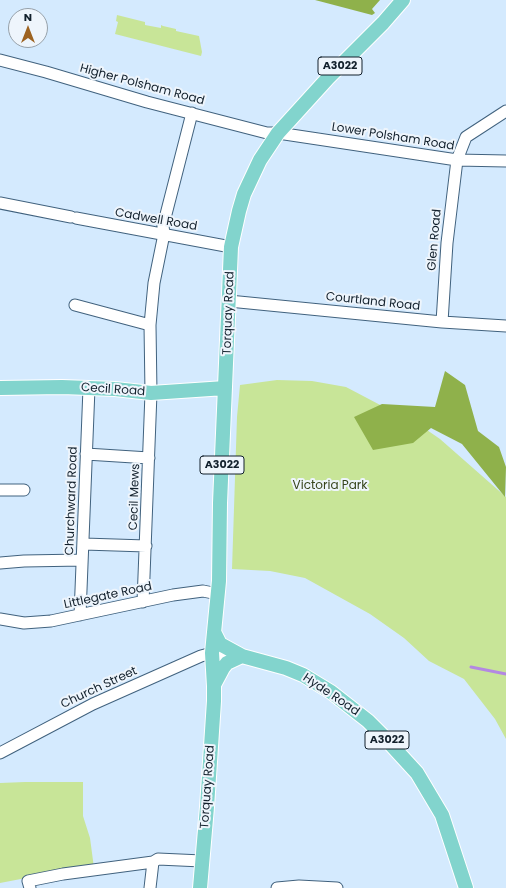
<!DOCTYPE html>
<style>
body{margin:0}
#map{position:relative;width:506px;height:888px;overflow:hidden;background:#d4eafe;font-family:Poppins,sans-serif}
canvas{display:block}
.north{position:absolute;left:8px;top:8px;width:40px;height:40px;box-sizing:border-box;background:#eef5fc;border:1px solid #96a0a9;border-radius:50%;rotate:0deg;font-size:11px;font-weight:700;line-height:16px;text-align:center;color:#12202c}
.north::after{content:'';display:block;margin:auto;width:14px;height:18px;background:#9d6321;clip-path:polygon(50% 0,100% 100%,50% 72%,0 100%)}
</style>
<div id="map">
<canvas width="506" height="888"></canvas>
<div class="north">N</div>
</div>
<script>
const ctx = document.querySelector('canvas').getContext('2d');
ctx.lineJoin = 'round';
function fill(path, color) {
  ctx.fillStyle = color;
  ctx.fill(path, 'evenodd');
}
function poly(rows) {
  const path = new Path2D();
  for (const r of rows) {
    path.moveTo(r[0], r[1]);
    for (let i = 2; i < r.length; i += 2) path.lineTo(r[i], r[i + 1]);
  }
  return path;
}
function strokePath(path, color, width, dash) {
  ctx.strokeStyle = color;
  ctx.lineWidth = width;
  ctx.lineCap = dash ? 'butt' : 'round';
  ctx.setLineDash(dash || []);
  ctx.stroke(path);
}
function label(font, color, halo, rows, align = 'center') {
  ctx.font = font + ' Poppins,sans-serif';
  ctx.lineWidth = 4;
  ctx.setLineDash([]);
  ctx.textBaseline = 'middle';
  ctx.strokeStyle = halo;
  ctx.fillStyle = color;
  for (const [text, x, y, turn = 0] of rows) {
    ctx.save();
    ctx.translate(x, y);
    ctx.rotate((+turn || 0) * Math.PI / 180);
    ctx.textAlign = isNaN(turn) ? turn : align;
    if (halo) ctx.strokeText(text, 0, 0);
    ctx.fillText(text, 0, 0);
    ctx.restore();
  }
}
fill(poly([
 [117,15,145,22,145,25,161,28,161,25,163,26,176,29,176,31,199,36,202,52,201,56,115,34,118,22,116,21],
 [277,380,312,381,346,387,424,428,440,439,506,497,506,739,495,719,464,679,429,661,404,638,370,614,305,578,270,571,232,569,237,417,240,385],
 [25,782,83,782,83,816,90,838,94,868,26,878,0,883,0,783]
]), '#c8e598');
fill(poly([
 [315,0,380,0,372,9,375,13,372,15],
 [445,371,465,385,478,431,499,447,506,467,505,497,462,444,431,428,413,443,373,450,354,417,382,404,435,407]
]), '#8fb14b');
strokePath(poly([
 [471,667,506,674]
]), '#b388e2', 3);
const minor = poly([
 [0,60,46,72,147,102,267,133,278,133,457,160,506,161],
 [0,203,71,217],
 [76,218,231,247],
 [229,301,442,322,506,326],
 [75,305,150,325],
 [442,322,447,243,457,160,466,137,506,111],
 [86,454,149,458],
 [0,490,24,490],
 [84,544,146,546],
 [0,563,24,561,82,560],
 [143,602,151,393,150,325,154,283,164,234,163,226,192,113],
 [80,615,89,388],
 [0,619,24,623,51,621,173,595,203,591,218,594],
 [0,753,93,704,201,656,212,653,238,656],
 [30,888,28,881,63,874,153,862,158,859,202,861],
 [150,888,153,862],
 [277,888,299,886,337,888]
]);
const major = poly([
 [0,388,62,387,115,389,151,393,225,388],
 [214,632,220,644,242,656,286,668,303,675,331,692,368,721,384,737,417,773,442,815,466,888],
 [215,683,223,668,227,663,242,656],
 [200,888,207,807,214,701,214,686,212,653,219,581,220,503,231,247,239,211,244,194,260,160,278,133,328,78,383,23,403,0]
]);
strokePath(minor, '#41627e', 13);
strokePath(major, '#fff', 16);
strokePath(minor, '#fff', 11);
strokePath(major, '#82d4cd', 14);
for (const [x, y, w] of [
 [340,66,44],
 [222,465,44],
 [387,740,44]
]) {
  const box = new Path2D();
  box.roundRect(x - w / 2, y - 9, w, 18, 3);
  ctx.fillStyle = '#eef5fc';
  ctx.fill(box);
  strokePath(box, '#12202c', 1);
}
label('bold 11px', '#12202c', null, [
 ["A3022",340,66],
 ["A3022",222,465],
 ["A3022",387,740]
]);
label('12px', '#12202c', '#eef5fc', [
 ["Higher Polsham Road",142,85,15],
 ["Lower Polsham Road",393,137,9],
 ["Cadwell Road",156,220,10],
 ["Glen Road",435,240,-85],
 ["Courtland Road",373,302,6],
 ["Torquay Road",229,313,-88],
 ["Cecil Road",113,390,4],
 ["Cecil Mews",135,497,-88],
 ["Churchward Road",72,501,-88],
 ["Littlegate Road",108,596,-12],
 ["Church Street",99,688,-25],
 ["Hyde Road",331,695,34],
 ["Torquay Road",208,787,-86]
]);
label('12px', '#36441b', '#eef5fc', [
 ["Victoria Park",330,486]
]);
</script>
